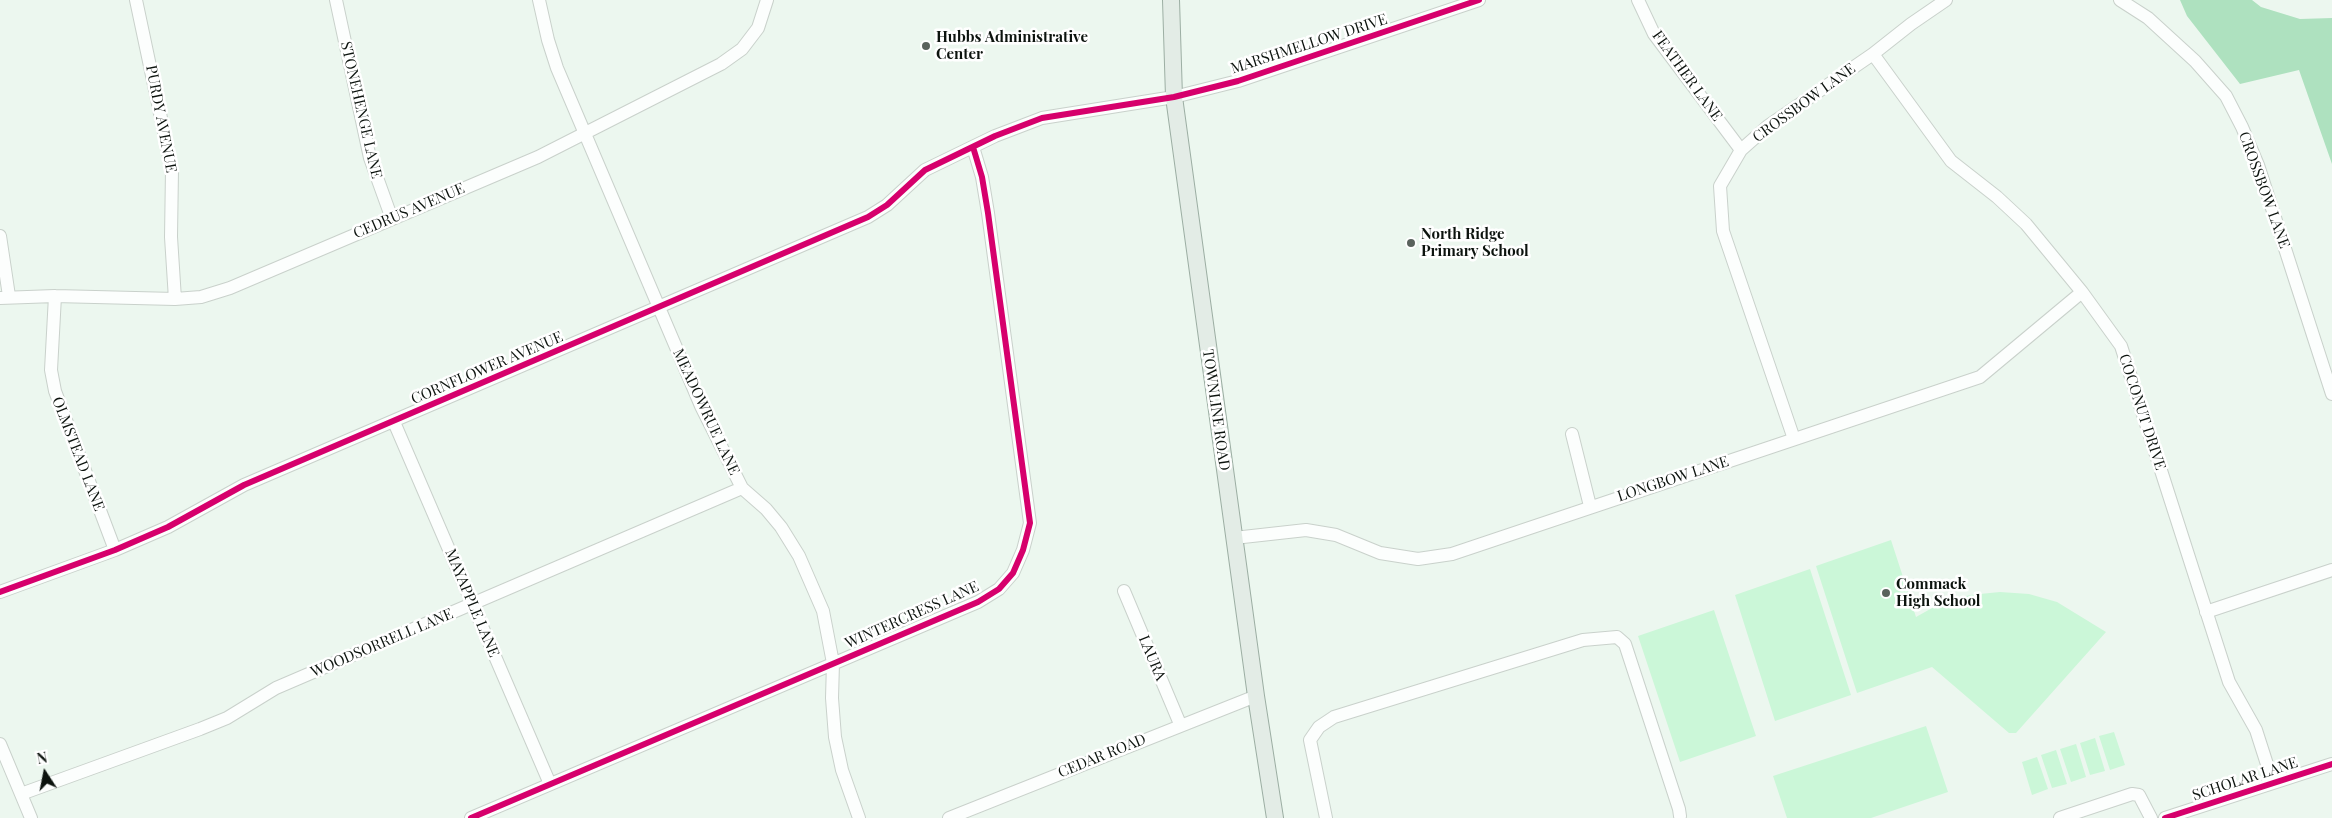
<!DOCTYPE html>
<style>
body{margin:0}
#map{position:relative;width:2332px;height:818px;overflow:hidden;background:#ecf7ef;font-family:"Playfair Display",serif}
canvas{display:block}
.north{position:absolute;left:20px;top:748px;width:50px;height:50px;-webkit-text-stroke:4px #fff;paint-order:stroke;rotate:349deg;font-size:14px;font-weight:700;line-height:20px;text-align:center;color:#0c130e}
.north::after{content:'';display:block;margin:auto;width:18px;height:22px;background:#0c130e;clip-path:polygon(50% 0,100% 100%,50% 72%,0 100%)}
</style>
<div id="map">
<canvas width="2332" height="818"></canvas>
<div class="north">N</div>
</div>
<script>
const ctx = document.querySelector('canvas').getContext('2d');
ctx.lineJoin = 'round';
function fill(path, color) {
  ctx.fillStyle = color;
  ctx.fill(path, 'evenodd');
}
function poly(rows) {
  const path = new Path2D();
  for (const r of rows) {
    path.moveTo(r[0], r[1]);
    for (let i = 2; i < r.length; i += 2) path.lineTo(r[i], r[i + 1]);
  }
  return path;
}
function strokePath(path, color, width, dash) {
  ctx.strokeStyle = color;
  ctx.lineWidth = width;
  ctx.lineCap = dash ? 'butt' : 'round';
  ctx.setLineDash(dash || []);
  ctx.stroke(path);
}
function label(font, color, halo, rows, align = 'center') {
  ctx.font = font + ' "Playfair Display",serif';
  ctx.lineWidth = 5;
  ctx.setLineDash([]);
  ctx.textBaseline = 'middle';
  ctx.strokeStyle = halo;
  ctx.fillStyle = color;
  for (const [text, x, y, turn = 0] of rows) {
    ctx.save();
    ctx.translate(x, y);
    ctx.rotate((+turn || 0) * Math.PI / 180);
    ctx.textAlign = isNaN(turn) ? turn : align;
    if (halo) ctx.strokeText(text, 0, 0);
    ctx.fillText(text, 0, 0);
    ctx.restore();
  }
}
fill(poly([
 [1891,540,1916,617,1941,603,1970,595,2000,592,2029,594,2057,602,2106,632,2016,733,2009,733,1932,667,1857,693,1816,566],
 [1810,569,1851,695,1775,721,1735,595],
 [1714,610,1756,736,1680,762,1638,636],
 [1926,726,1948,792,1871,818,1787,818,1773,776],
 [2114,732,2125,765,2110,770,2099,736],
 [2095,738,2105,771,2090,775,2080,743],
 [2076,744,2086,777,2071,782,2060,749],
 [2056,750,2067,784,2052,788,2041,755],
 [2037,757,2048,789,2032,795,2022,762]
]), '#cbf7d8');
fill(poly([
 [2180,0,2252,0,2261,7,2300,19,2332,18,2332,164,2299,70,2240,84,2187,16]
]), '#aee1bf');
const minor = poly([
 [136,0,172,170,171,237,175,299],
 [336,0,370,158,392,219],
 [539,0,548,40,557,68,701,406,742,488,766,509,781,527,799,556,823,611,833,663,832,698,835,737,842,770,859,818],
 [1638,0,1654,34,1741,150],
 [2120,0,2148,18,2195,61,2226,96,2242,127,2258,165,2332,394],
 [1873,54,1951,161,1997,197,2026,224,2082,292,2121,346,2229,682,2256,730,2273,783],
 [0,236,9,296],
 [55,296,51,370,55,391,115,550],
 [0,298,55,296,175,299,201,297,230,288,538,157,721,64,742,49,758,28,767,0],
 [394,422,550,784],
 [1572,434,1590,506],
 [1794,439,1723,231,1720,186,1741,150,1768,126,1873,54,1911,24,1946,0],
 [1234,538,1306,530,1336,535,1380,553,1418,559,1452,554,1980,377,2082,292],
 [1124,591,1180,724],
 [0,592,115,550,168,527,244,485,868,217,887,205,925,170,995,136,1042,118,1174,97,1238,81,1479,0],
 [2206,612,2332,570],
 [0,744,31,818],
 [21,794,200,729,227,718,276,688,742,488],
 [471,818,978,602,999,589,1013,573,1023,550,1030,523,988,213,982,177,973,147],
 [949,818,1256,696],
 [1326,818,1310,740,1319,727,1334,717,1583,640,1617,637,1625,644,1679,809,1680,816],
 [2060,818,2132,794,2139,795,2151,818],
 [2165,818,2332,764]
]);
const major = poly([
 [1171,0,1174,97,1256,696,1275,818]
]);
strokePath(minor, '#c9d1cb', 14);
strokePath(major, '#9caea3', 18);
strokePath(minor, '#fcfefd', 12);
strokePath(major, '#e3ece6', 16);
strokePath(poly([
 [0,592,115,550,168,527,244,485,868,217,887,205,925,170,995,136,1042,118,1174,97,1238,81,1479,0],
 [471,818,978,602,999,589,1013,573,1023,550,1030,523,988,213,982,177,973,147],
 [2165,818,2332,764]
]), '#d6006c', 6);
for (const [x, y, r, color] of [
 [926,46,5,"#5a635d"],
 [1411,243,5,"#5a635d"],
 [1886,593,5,"#5a635d"]
]) {
  const dot = new Path2D();
  dot.arc(x, y, r, 0, 2 * Math.PI);
  ctx.fillStyle = color;
  ctx.fill(dot);
  strokePath(dot, '#fff', 2);
}
label('bold 15px', '#0c130e', '#fff', [
 ["Hubbs Administrative",936,37],
 ["Center",936,54],
 ["North Ridge",1421,234],
 ["Primary School",1421,251],
 ["Commack",1896,584],
 ["High School",1896,601]
], 'left');
label('15px', '#0c130e', '#fff', [
 ["MARSHMELLOW DRIVE",1309,44,-18],
 ["FEATHER LANE",1687,76,54],
 ["CROSSBOW LANE",1804,103,-36],
 ["STONEHENGE LANE",361,110,77],
 ["PURDY AVENUE",161,119,79],
 ["CROSSBOW LANE",2264,190,70],
 ["CEDRUS AVENUE",409,211,-23],
 ["CORNFLOWER AVENUE",487,368,-23],
 ["TOWNLINE ROAD",1216,410,82],
 ["MEADOWRUE LANE",706,412,65],
 ["COCONUT DRIVE",2142,412,72],
 ["OLMSTEAD LANE",78,454,69],
 ["LONGBOW LANE",1673,479,-18],
 ["MAYAPPLE LANE",472,603,67],
 ["WINTERCRESS LANE",912,615,-24],
 ["WOODSORRELL LANE",382,643,-23],
 ["LAURA",1152,658,67],
 ["CEDAR ROAD",1102,756,-22],
 ["SCHOLAR LANE",2245,779,-18]
]);
</script>
